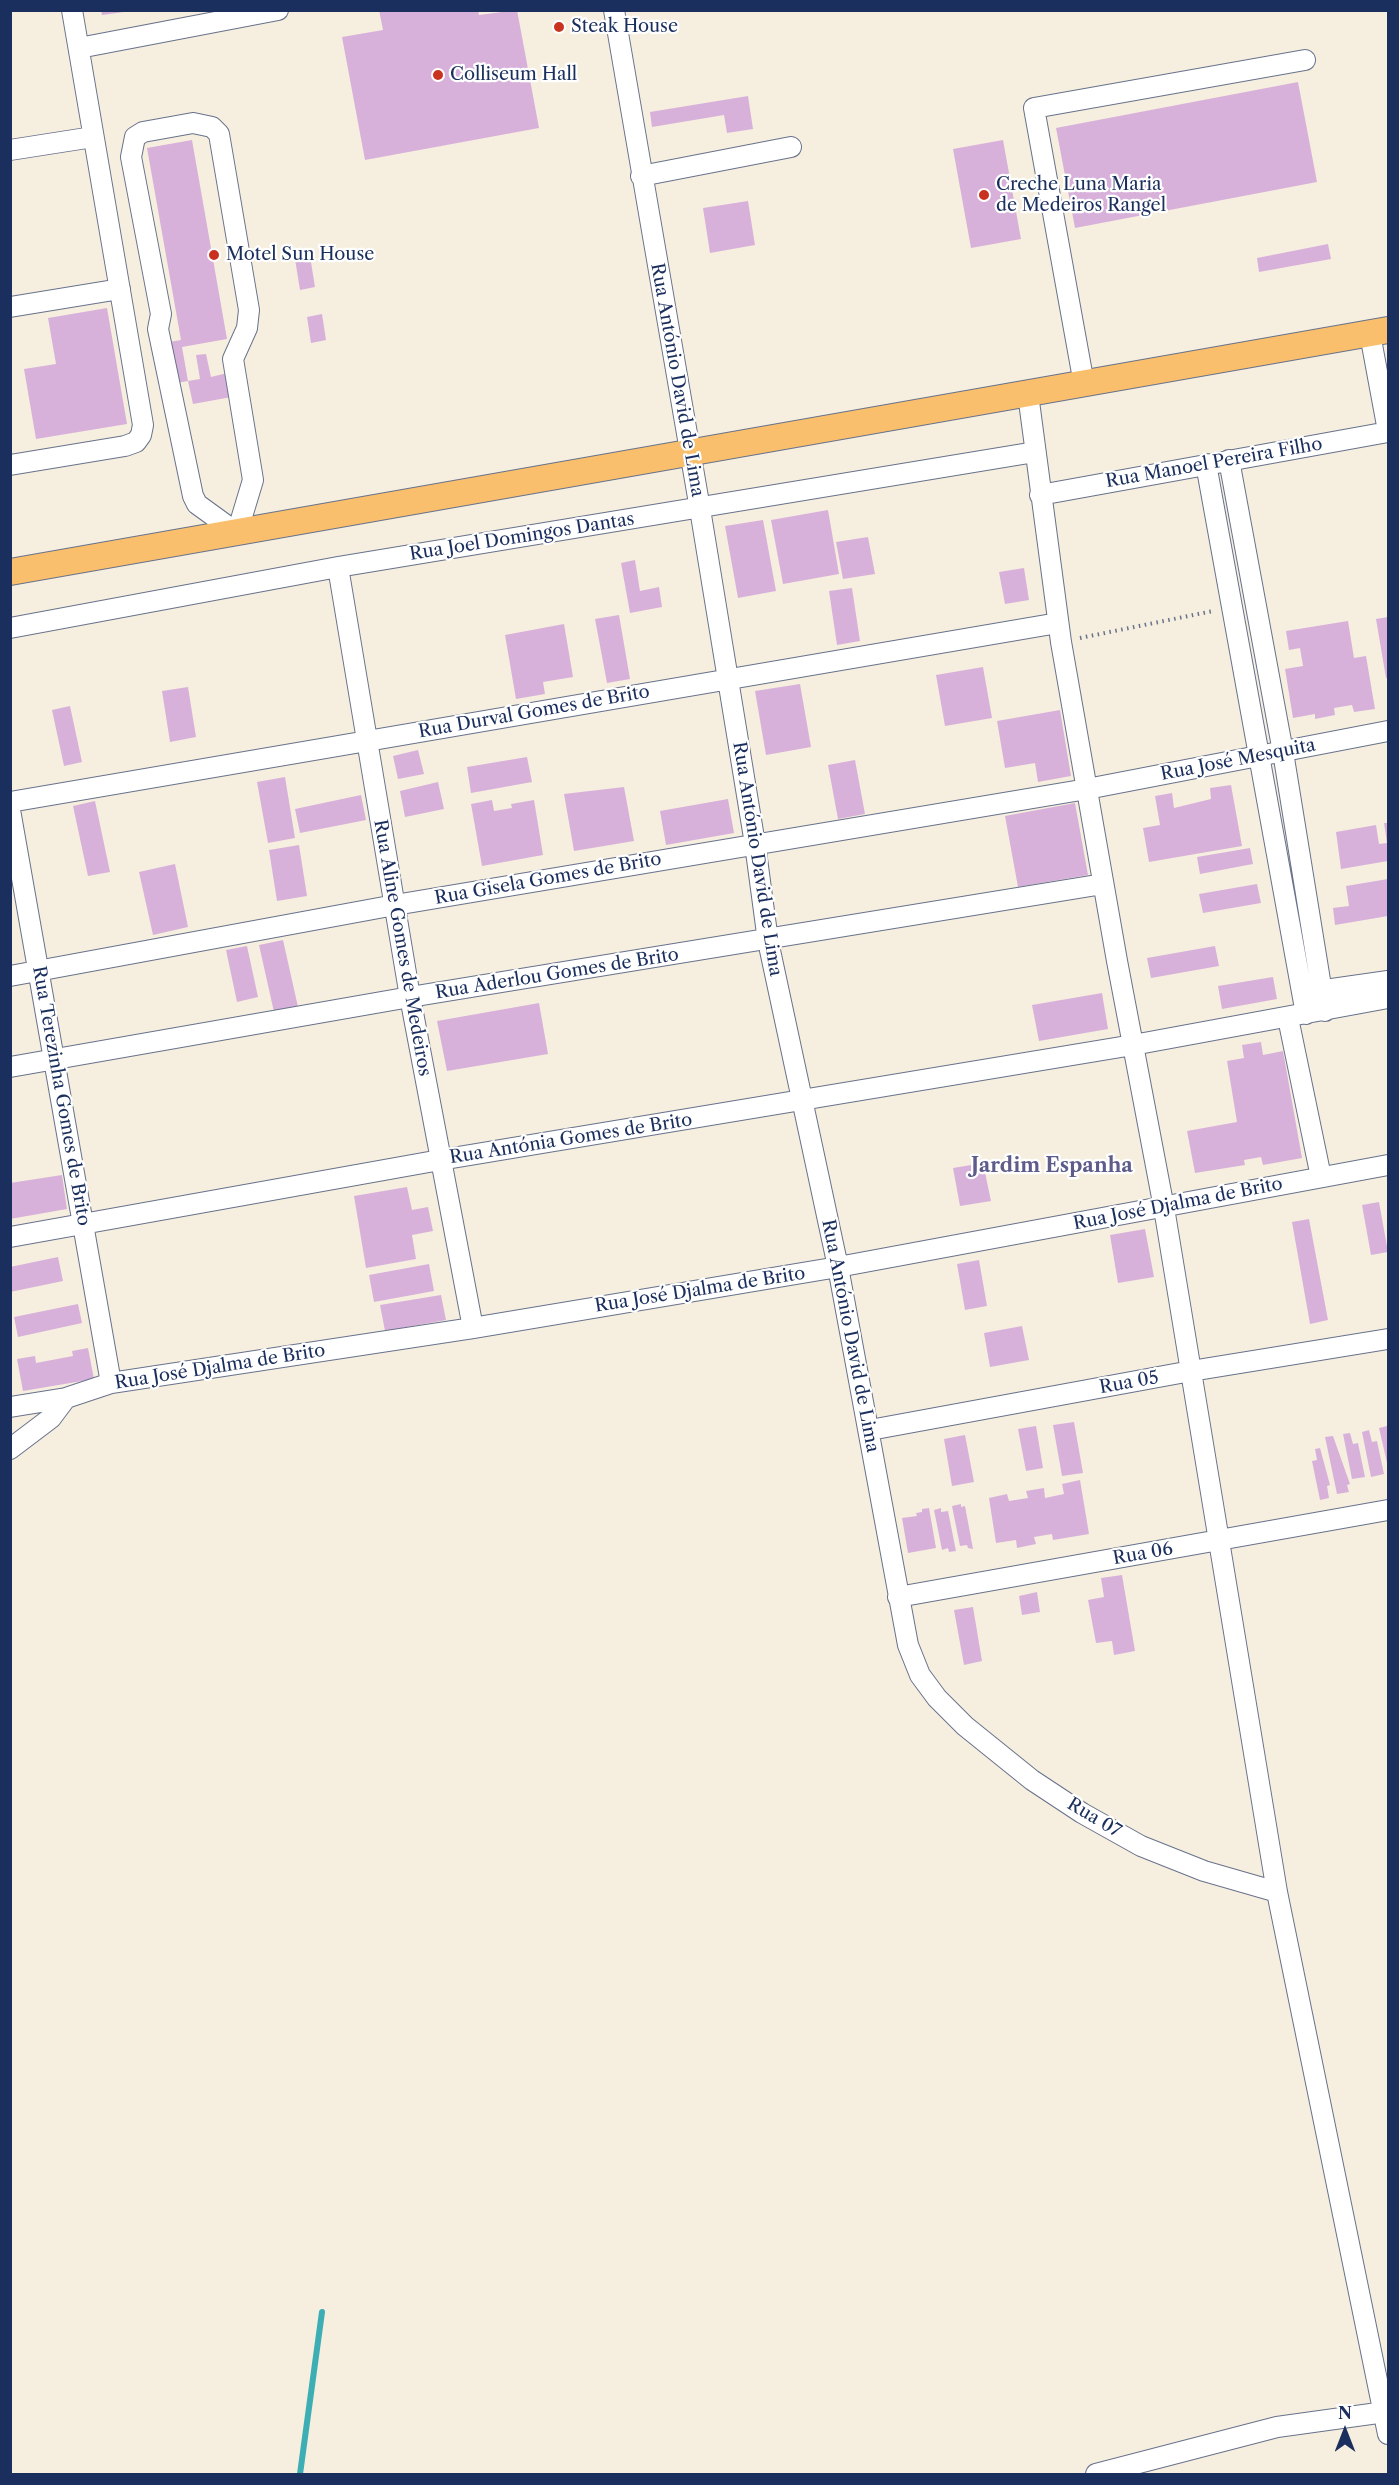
<!DOCTYPE html>
<meta charset="utf-8">
<style>
body{margin:0}
#map{position:relative;width:1399px;height:2485px;overflow:hidden;background:#f6efdf;font-family:"Libre Caslon Text",serif}
canvas{display:block}
.frame{position:absolute;inset:0;border:12px solid #1b2f5e;pointer-events:none}
.north{position:absolute;left:1315px;top:2401px;width:60px;height:60px;-webkit-text-stroke:4px #fff;paint-order:stroke;rotate:0deg;font-size:16px;font-weight:700;line-height:24px;text-align:center;color:#1b2f5e}
.north::after{content:'';display:block;margin:auto;width:21px;height:27px;background:#1b2f5e;clip-path:polygon(50% 0,100% 100%,50% 72%,0 100%)}
</style>
<div id="map">
<canvas width="1399" height="2485"></canvas>
<div class="frame"></div>
<div class="north">N</div>
</div>
<script>
const ctx = document.querySelector('canvas').getContext('2d');
ctx.lineJoin = 'round';
function poly(rows) {
  const path = new Path2D();
  for (const r of rows) {
    path.moveTo(r[0], r[1]);
    for (let i = 2; i < r.length; i += 2) path.lineTo(r[i], r[i + 1]);
  }
  return path;
}
function strokePath(path, color, width, dash) {
  ctx.strokeStyle = color;
  ctx.lineWidth = width;
  ctx.lineCap = dash ? 'butt' : 'round';
  ctx.setLineDash(dash || []);
  ctx.stroke(path);
}
function fill(path, color) {
  ctx.fillStyle = color;
  ctx.fill(path, 'evenodd');
}
function label(font, color, halo, rows, align = 'center') {
  ctx.font = font + ' "Libre Caslon Text",serif';
  ctx.lineWidth = 4.5;
  ctx.setLineDash([]);
  ctx.textBaseline = 'middle';
  ctx.strokeStyle = halo;
  ctx.fillStyle = color;
  for (const [text, x, y, turn = 0] of rows) {
    ctx.save();
    ctx.translate(x, y);
    ctx.rotate((+turn || 0) * Math.PI / 180);
    ctx.textAlign = isNaN(turn) ? turn : align;
    if (halo) ctx.strokeText(text, 0, 0);
    ctx.fillText(text, 0, 0);
    ctx.restore();
  }
}
strokePath(poly([
 [300,2474,322,2312]
]), '#3caeb4', 6);
fill(poly([
 [101,10,124,10,124,12,102,15],
 [379,10,478,10,479,15,517,10,539,128,365,160,342,37,383,30],
 [1298,82,1317,182,1075,228,1056,128],
 [748,96,753,129,727,133,724,115,652,127,650,112],
 [192,140,227,339,182,347,188,381,200,379,196,355,206,354,211,377,244,369,248,394,193,404,188,381,176,383,169,342,181,340,147,148],
 [1003,140,1021,239,971,248,953,149],
 [748,201,755,245,710,253,703,208],
 [1328,244,1331,259,1259,272,1257,258],
 [310,256,315,287,300,290,295,259],
 [107,308,127,424,36,439,24,369,56,364,48,318],
 [322,314,326,340,311,343,307,317],
 [828,510,839,574,783,584,771,520],
 [763,520,776,591,738,598,725,526],
 [868,537,875,574,843,579,836,542],
 [635,560,640,591,659,587,662,607,630,613,621,563],
 [1024,568,1029,600,1005,604,999,572],
 [852,588,860,641,837,645,829,591],
 [619,615,630,679,607,683,595,619],
 [1388,617,1388,677,1386,678,1376,619],
 [1348,621,1354,658,1366,656,1375,709,1354,712,1352,705,1334,708,1335,715,1315,719,1315,714,1293,718,1285,669,1303,666,1300,648,1289,650,1286,631],
 [564,624,573,677,543,682,545,694,516,699,505,635],
 [983,667,992,718,945,726,936,675],
 [800,684,811,747,766,755,755,691],
 [188,687,196,737,170,742,162,691],
 [70,706,82,762,64,766,52,710],
 [1060,710,1071,776,1038,782,1035,763,1005,768,997,721],
 [418,750,424,774,398,779,393,756],
 [527,757,532,782,471,793,467,767],
 [855,760,865,814,838,819,828,765],
 [285,777,295,838,268,843,257,782],
 [438,782,444,809,405,817,400,791],
 [1231,785,1242,846,1149,862,1143,828,1160,825,1155,796,1172,793,1174,808,1211,799,1210,788],
 [624,787,634,841,574,851,564,794],
 [361,795,366,820,300,833,295,809],
 [728,799,734,833,666,845,660,811],
 [492,800,494,811,512,808,511,804,534,800,543,855,482,866,471,804],
 [95,801,110,872,88,876,73,806],
 [1075,803,1088,875,1018,887,1005,816],
 [1384,823,1388,823,1388,861,1341,869,1336,832,1376,825,1379,844,1387,843],
 [299,845,307,896,277,901,269,850],
 [1250,848,1253,864,1200,874,1197,857],
 [175,864,188,927,153,935,139,872],
 [1388,879,1388,916,1335,925,1333,908,1349,906,1346,886],
 [1257,884,1261,903,1203,913,1199,894],
 [283,940,298,1007,274,1012,259,945],
 [247,946,258,997,237,1002,226,950],
 [1215,946,1219,966,1151,978,1147,958],
 [1273,977,1277,999,1222,1009,1218,986],
 [1102,993,1108,1029,1039,1041,1032,1005],
 [539,1003,548,1054,447,1071,437,1021],
 [1261,1042,1263,1055,1283,1051,1302,1158,1263,1165,1261,1157,1244,1160,1245,1165,1195,1173,1187,1131,1237,1122,1227,1061,1244,1058,1242,1045],
 [983,1163,991,1201,960,1206,953,1168],
 [62,1175,67,1209,10,1219,10,1183],
 [407,1187,412,1210,428,1207,433,1231,412,1235,416,1259,366,1268,354,1196],
 [1379,1202,1388,1252,1371,1255,1362,1205],
 [1309,1219,1328,1320,1310,1324,1292,1222],
 [1145,1229,1154,1277,1118,1283,1110,1235],
 [58,1257,63,1281,10,1292,10,1267],
 [979,1260,987,1306,965,1310,957,1264],
 [429,1264,434,1291,374,1302,369,1275],
 [441,1295,446,1320,385,1331,380,1305],
 [78,1304,82,1323,18,1337,14,1317],
 [1022,1326,1029,1360,990,1367,984,1333],
 [88,1348,94,1379,23,1391,17,1359,35,1356,36,1363,73,1356,72,1351],
 [1074,1422,1083,1473,1062,1476,1053,1425],
 [1036,1426,1043,1468,1026,1471,1018,1429],
 [1387,1426,1388,1434,1388,1467,1379,1428],
 [1369,1430,1372,1442,1377,1441,1384,1474,1371,1477,1362,1432],
 [1350,1433,1353,1444,1358,1443,1365,1477,1352,1479,1343,1434],
 [965,1435,974,1482,952,1486,944,1439],
 [1333,1436,1350,1484,1347,1485,1349,1492,1337,1494,1325,1437],
 [1320,1448,1330,1485,1327,1486,1329,1498,1320,1500,1312,1461,1317,1460,1315,1449],
 [1080,1480,1089,1534,1053,1540,1052,1534,1034,1537,1036,1544,1017,1548,1016,1540,996,1543,989,1498,1007,1494,1009,1501,1028,1498,1026,1491,1044,1488,1045,1498,1064,1494,1062,1484],
 [961,1504,961,1507,965,1506,973,1549,968,1548,967,1545,960,1546,952,1506],
 [929,1508,936,1548,908,1553,902,1518,917,1516,916,1513,922,1512,922,1509],
 [941,1508,941,1512,948,1511,956,1551,949,1552,948,1548,942,1550,934,1510],
 [1122,1575,1135,1651,1114,1655,1112,1641,1096,1643,1088,1600,1104,1597,1101,1578],
 [1037,1592,1040,1612,1022,1615,1019,1596],
 [973,1607,982,1661,964,1665,954,1610]
]), '#d8b1db');
const minor = poly([
 [614,10,700,509,755,844,768,941,838,1267,908,1645,920,1675,937,1698,965,1726,1032,1780,1082,1813,1141,1846,1204,1871,1277,1892],
 [79,48,278,10],
 [193,123,212,127,219,134,249,310,247,328,233,359,253,480,237,533,197,504,193,496,158,329,161,314,131,157,135,137,143,132,193,123],
 [10,150,93,137],
 [641,176,791,147],
 [10,307,120,289],
 [1370,334,1388,431],
 [1084,384,1034,108,1305,60],
 [1028,394,1061,642,1117,961,1164,1208,1277,1892,1388,2434],
 [1229,460,1283,752,1325,1011],
 [1206,464,1306,1014],
 [10,465,125,446,136,442,141,435,143,425,72,10],
 [1040,495,1388,432],
 [338,567,410,997,473,1328],
 [10,628,338,567,1035,452],
 [10,802,1058,623],
 [10,810,111,1383],
 [10,976,395,905,1087,789,1388,731],
 [1311,992,1388,981],
 [1288,1018,1321,1177],
 [10,1067,410,997,1103,884],
 [10,1237,440,1160,1133,1045,1388,998],
 [10,1407,66,1398,111,1383,473,1328,838,1267,1388,1165],
 [870,1430,1191,1371,1388,1339],
 [10,1449,51,1418,66,1398],
 [898,1597,1388,1510],
 [1096,2474,1277,2427,1385,2412]
]);
const major = poly([
 [10,572,1388,330]
]);
strokePath(minor, '#68728b', 22);
strokePath(major, '#68728b', 28);
strokePath(poly([
 [1080,638,1213,611]
]), '#68728b', 4, [1.5, 4.5]);
strokePath(minor, '#fff', 20);
strokePath(major, '#f9bf6d', 26);
for (const [x, y, r, color] of [
 [559,27,6,"#c8321e"],
 [438,75,6,"#c8321e"],
 [984,195,6,"#c8321e"],
 [214,255,6,"#c8321e"]
]) {
  const dot = new Path2D();
  dot.arc(x, y, r, 0, 2 * Math.PI);
  ctx.fillStyle = color;
  ctx.fill(dot);
  strokePath(dot, '#fff', 2);
}
label('18px', '#1b2f5e', '#fff', [
 ["Steak House",571,27],
 ["Colliseum Hall",450,75],
 ["Creche Luna Maria",996,185],
 ["de Medeiros Rangel",996,206],
 ["Motel Sun House",226,255]
], 'left');
label('18px', '#1b2f5e', '#fff', [
 ["Rua António David de Lima",677,380,80],
 ["Rua Manoel Pereira Filho",1214,463,-10],
 ["Rua Joel Domingos Dantas",522,537,-9],
 ["Rua Durval Gomes de Brito",534,712,-10],
 ["Rua José Mesquita",1238,760,-11],
 ["Rua António David de Lima",757,859,81],
 ["Rua Gisela Gomes de Brito",548,879,-10],
 ["Rua Aline Gomes de Medeiros",402,948,80],
 ["Rua Aderlou Gomes de Brito",557,974,-9],
 ["Rua Terezinha Gomes de Brito",61,1096,80],
 ["Rua Antónia Gomes de Brito",571,1139,-9],
 ["Rua José Djalma de Brito",1178,1204,-11],
 ["Rua José Djalma de Brito",700,1290,-9],
 ["Rua António David de Lima",850,1336,79],
 ["Rua José Djalma de Brito",220,1367,-9],
 ["Rua 05",1129,1383,-10],
 ["Rua 06",1143,1554,-10],
 ["Rua 07",1094,1818,31]
]);
label('bold 20px', '#5d5c8a', '#fff', [
 ["Jardim Espanha",1052,1166]
]);
</script>
